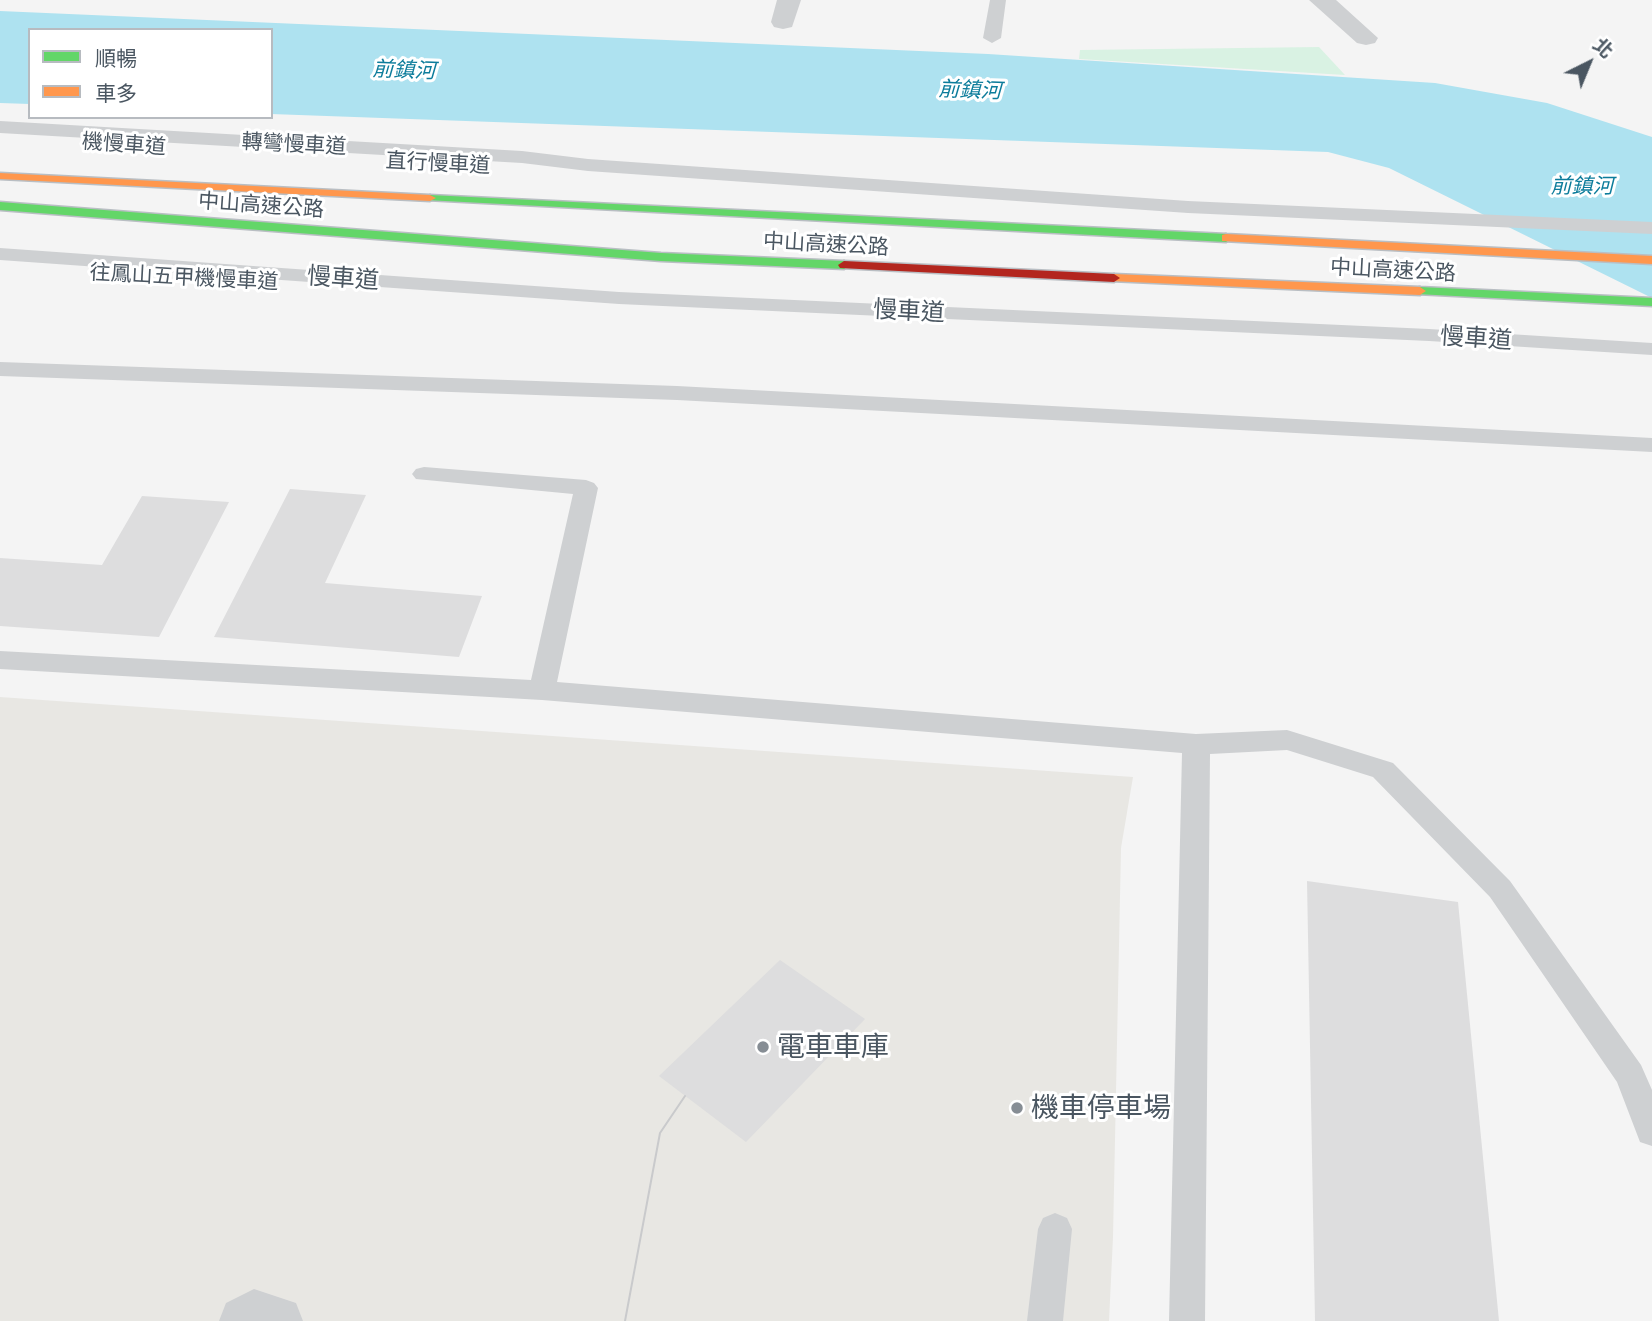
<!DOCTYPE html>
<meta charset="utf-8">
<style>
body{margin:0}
#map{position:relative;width:1652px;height:1321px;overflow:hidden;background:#f4f4f4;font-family:Commissioner,"Noto Sans TC",sans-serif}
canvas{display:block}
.legend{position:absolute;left:28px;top:28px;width:245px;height:91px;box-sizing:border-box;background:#fff;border:2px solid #b7bbc0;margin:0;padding:9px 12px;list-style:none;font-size:21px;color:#4a5661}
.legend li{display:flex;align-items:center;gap:14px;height:35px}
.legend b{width:35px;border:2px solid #b7bbc0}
.north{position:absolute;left:1554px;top:28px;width:70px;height:70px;-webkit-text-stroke:5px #fff;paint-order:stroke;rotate:43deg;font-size:19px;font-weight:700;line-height:28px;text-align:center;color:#4a5661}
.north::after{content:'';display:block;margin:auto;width:24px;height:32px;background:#4a5661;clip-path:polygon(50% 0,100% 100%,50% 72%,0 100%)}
</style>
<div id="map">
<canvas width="1652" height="1321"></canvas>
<ul class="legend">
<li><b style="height:9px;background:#63d668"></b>順暢</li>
<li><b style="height:9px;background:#ff974d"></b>車多</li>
</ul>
<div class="north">北</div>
</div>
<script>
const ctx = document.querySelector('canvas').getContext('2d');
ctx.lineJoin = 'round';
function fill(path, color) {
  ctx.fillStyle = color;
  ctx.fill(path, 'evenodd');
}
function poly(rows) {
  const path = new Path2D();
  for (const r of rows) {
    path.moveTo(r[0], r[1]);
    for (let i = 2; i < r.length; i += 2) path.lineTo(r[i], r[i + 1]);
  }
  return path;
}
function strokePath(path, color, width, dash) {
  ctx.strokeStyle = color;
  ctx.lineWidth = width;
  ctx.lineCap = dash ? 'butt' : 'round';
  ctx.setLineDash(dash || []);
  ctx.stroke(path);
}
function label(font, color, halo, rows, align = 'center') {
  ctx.font = font + ' Commissioner,"Noto Sans TC",sans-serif';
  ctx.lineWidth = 6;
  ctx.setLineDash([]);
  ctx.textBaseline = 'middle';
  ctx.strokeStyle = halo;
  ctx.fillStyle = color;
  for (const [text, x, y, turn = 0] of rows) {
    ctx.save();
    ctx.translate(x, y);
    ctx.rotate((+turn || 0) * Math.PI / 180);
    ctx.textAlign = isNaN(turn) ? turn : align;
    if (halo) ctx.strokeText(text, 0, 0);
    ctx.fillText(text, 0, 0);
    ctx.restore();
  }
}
fill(poly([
 [0,697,1133,777,1121,848,1113,1237,1109,1321,0,1321]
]), '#e8e7e3');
fill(poly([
 [1319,47,1345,75,1079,59,1080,50]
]), '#d9f2e3');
fill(poly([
 [0,11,988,54,1435,83,1547,103,1652,137,1652,298,1389,168,1328,152,271,114,271,30,30,30,30,104,0,103]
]), '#aee2f0');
fill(poly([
 [290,489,366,495,325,583,482,596,459,657,214,637],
 [142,496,229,502,159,637,0,626,0,558,102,565],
 [1307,881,1458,902,1499,1321,1315,1321],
 [780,960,865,1019,746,1142,659,1076]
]), '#ddddde');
const fast = poly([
 [430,195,1226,234,1232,238,1226,242,426,200,424,198,430,195],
 [0,202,661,253,844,261,850,265,844,269,661,261,0,210,0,202],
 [1420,287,1652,298,1652,306,1416,294,1416,288,1420,287]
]);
const slow = poly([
 [0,173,430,195,436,198,430,201,0,179,0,173],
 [1226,234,1652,256,1652,264,1222,241,1222,235,1226,234],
 [1114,274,1420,287,1426,291,1420,295,1110,281,1108,278,1114,274]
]);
const jam = poly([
 [844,261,1114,274,1120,278,1114,282,840,268,838,265,844,261]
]);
strokePath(fast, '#b9bec3', 3);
strokePath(slow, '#b9bec3', 3);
strokePath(jam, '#b9bec3', 3);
fill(poly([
 [990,0,1006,0,1001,38,992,43,983,38,990,0],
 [0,121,522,151,588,159,1188,201,1652,222,1652,234,1188,213,588,171,522,163,0,133,0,121],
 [0,248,619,292,1429,329,1652,343,1652,355,1429,341,619,304,0,260,0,248],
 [0,362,677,386,1652,438,1652,452,677,400,0,376,0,362],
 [424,467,586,480,594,483,598,488,557,682,1196,734,1287,730,1393,763,1510,881,1641,1065,1652,1090,1652,1146,1640,1142,1617,1082,1490,897,1373,777,1287,750,1210,754,1205,1321,1169,1321,1182,753,542,700,0,669,0,651,531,680,573,494,416,479,412,474,416,469,424,467],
 [1055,1213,1067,1218,1072,1229,1063,1321,1027,1321,1038,1229,1043,1218,1055,1213]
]), '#ced0d2');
fill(poly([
 [777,0,801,0,792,27,783,29,774,27,771,22,777,0],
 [1309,0,1336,0,1378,38,1375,43,1366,45,1357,43,1309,0],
 [254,1289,296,1303,303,1321,219,1321,226,1303,254,1289]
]), '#ced0d2');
fill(fast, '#63d668');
fill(slow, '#ff974d');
fill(jam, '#b3261e');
strokePath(poly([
 [625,1321,660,1133,685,1096]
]), '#c9cacc', 2);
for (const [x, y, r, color] of [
 [763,1047,7,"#868d94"],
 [1017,1108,7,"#868d94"]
]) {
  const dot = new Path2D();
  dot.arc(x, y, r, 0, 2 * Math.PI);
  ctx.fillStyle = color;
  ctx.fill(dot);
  strokePath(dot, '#fff', 2.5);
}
label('italic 21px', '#0c7c9b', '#fff', [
 ["前鎮河",404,70,2],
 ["前鎮河",970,90,2],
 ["前鎮河",1582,186]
]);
label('21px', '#4a5661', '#fff', [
 ["機慢車道",124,144,4],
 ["轉彎慢車道",294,144,3],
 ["直行慢車道",438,163,3],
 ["中山高速公路",261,205,4],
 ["中山高速公路",826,244,3],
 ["中山高速公路",1393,270,3],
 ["往鳳山五甲機慢車道",184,277,3]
]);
label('24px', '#4a5661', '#fff', [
 ["慢車道",343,278,4],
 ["慢車道",909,311,3],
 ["慢車道",1476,338,4]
]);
label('28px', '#4a5661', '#fff', [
 ["電車車庫",777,1047],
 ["機車停車場",1031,1108]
], 'left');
</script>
